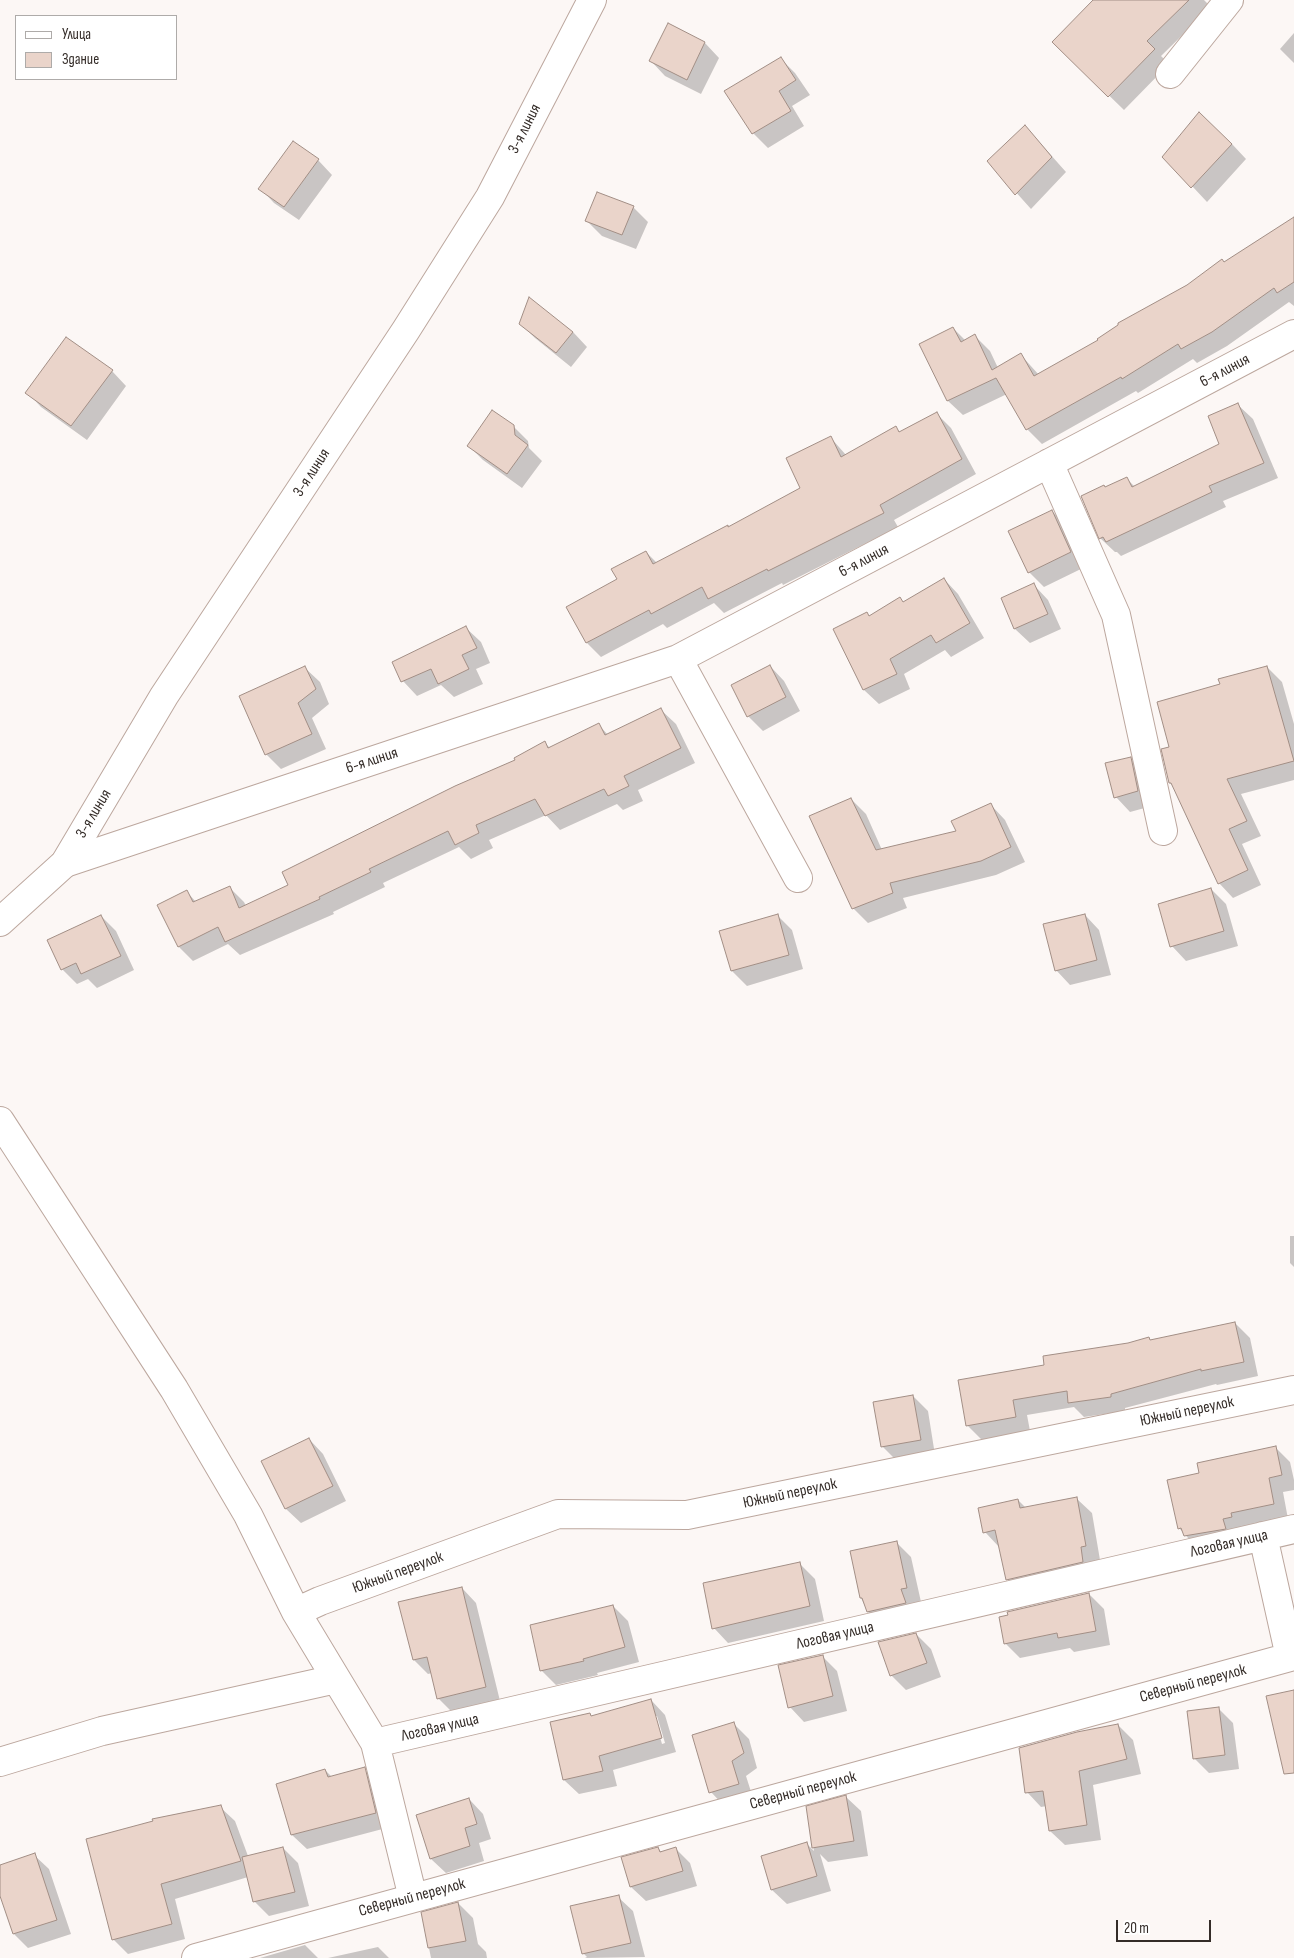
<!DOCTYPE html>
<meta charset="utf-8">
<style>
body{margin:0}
#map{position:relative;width:1294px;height:1958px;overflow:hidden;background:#fcf7f5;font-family:"Sofia Sans Condensed",sans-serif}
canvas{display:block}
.legend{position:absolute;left:15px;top:15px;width:162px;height:65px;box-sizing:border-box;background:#fff;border:1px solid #aeaba9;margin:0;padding:6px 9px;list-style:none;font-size:15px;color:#342c28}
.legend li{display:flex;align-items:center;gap:10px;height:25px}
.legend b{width:25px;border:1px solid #aeaba9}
.scale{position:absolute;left:1116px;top:1920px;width:95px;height:22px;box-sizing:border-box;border:2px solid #342c28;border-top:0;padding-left:6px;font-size:15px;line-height:18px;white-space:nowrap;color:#342c28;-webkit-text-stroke:4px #fff;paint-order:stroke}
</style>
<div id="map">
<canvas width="1294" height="1958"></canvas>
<ul class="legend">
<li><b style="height:6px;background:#fff"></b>Улица</li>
<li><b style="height:14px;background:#ead4ca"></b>Здание</li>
</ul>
<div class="scale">20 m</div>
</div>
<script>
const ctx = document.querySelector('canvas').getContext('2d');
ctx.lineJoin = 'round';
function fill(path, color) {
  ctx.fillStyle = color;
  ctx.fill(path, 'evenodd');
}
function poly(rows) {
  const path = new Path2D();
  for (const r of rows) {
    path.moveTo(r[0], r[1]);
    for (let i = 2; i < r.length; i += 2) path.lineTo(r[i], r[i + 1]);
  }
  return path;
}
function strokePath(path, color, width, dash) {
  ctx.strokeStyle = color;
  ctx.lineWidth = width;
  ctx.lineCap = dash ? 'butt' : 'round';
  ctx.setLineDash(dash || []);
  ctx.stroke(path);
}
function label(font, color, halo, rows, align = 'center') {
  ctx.font = font + ' "Sofia Sans Condensed",sans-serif';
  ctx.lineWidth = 4.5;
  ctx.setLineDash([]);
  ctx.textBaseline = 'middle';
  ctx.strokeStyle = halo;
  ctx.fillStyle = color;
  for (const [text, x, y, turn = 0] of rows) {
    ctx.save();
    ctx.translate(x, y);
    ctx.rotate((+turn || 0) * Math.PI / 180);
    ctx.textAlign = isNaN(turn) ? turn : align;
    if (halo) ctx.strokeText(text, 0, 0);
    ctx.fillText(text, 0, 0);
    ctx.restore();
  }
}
fill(poly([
 [1095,0,1204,0,1211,7,1161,56,1169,64,1124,110,1054,42],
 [668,25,705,43,719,58,701,94,665,76,651,61],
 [1294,33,1294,63,1280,49],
 [780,58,795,73,810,95,792,106,804,126,768,148,753,133],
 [1025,126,1066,172,1031,209,988,161],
 [1232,144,1246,159,1207,202,1164,156],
 [318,160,332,175,299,220,274,203,260,188],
 [633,207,648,222,636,249,602,236,587,221],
 [1294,231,1294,306,1289,302,1227,346,1197,363,1193,359,1138,393,1136,391,1042,444,1027,429,1007,394,963,415,948,401,921,344,953,328,966,341,975,336,990,351,998,368,1021,355,1039,375,1099,341,1224,263],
 [520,323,573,332,587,347,571,367,535,338],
 [112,371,126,386,87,440,41,407,27,392],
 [1238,405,1253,419,1278,478,1223,501,1226,507,1121,556,1117,552,1115,552,1100,538,1106,488,1127,479,1135,487,1221,445],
 [937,414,951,428,976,474,894,520,898,527,783,585,782,583,724,613,714,603,667,628,663,624,601,657,587,643,619,580,646,552,657,563,729,528,802,488,831,438,846,455,896,428,901,433],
 [513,426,528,441,529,448,542,461,522,488,483,460,468,445],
 [1052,511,1067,526,1085,567,1044,587,1029,572],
 [944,579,958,594,984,638,951,657,945,650,904,674,910,689,879,704,864,690,835,629,904,603],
 [1034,585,1048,600,1061,629,1030,643,1015,629,1002,599],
 [466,628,481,642,490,663,476,669,483,684,454,697,441,685,417,696,403,681],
 [770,666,784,681,800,711,763,731,748,716],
 [1267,667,1282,682,1294,724,1294,780,1241,794,1261,836,1242,844,1261,885,1233,898,1219,883,1175,788,1170,783,1222,685],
 [305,668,320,682,329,704,312,718,326,749,281,769,266,754],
 [661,710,676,724,695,763,638,790,643,801,623,810,617,804,560,830,546,815,489,840,493,848,471,859,459,847,383,883,385,887,333,912,334,914,240,955,228,944,193,961,179,947,187,892,196,902,229,887,244,902,246,906,290,885,517,761,545,743,550,748,599,725,608,735],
 [1130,758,1145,773,1152,806,1130,812,1116,797],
 [851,799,866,814,882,850,958,832,991,805,1005,820,1025,862,996,875,903,898,907,908,868,923,853,908],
 [1211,889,1226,904,1238,946,1186,961,1172,946],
 [777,915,792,930,803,969,747,986,732,971,721,931],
 [1085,915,1099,930,1111,975,1070,985,1056,970],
 [101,916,116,931,134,970,97,988,88,979,77,984,63,970,49,941],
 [1290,1236,1294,1236,1294,1267,1290,1263],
 [1235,1323,1250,1338,1258,1376,1217,1385,1216,1384,1125,1408,1125,1411,1084,1417,1074,1407,1027,1415,1030,1431,982,1440,967,1425,1046,1366,1149,1339,1151,1341],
 [913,1396,928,1411,935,1455,897,1461,882,1446],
 [309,1439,323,1454,346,1501,301,1523,286,1509,263,1461],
 [1275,1447,1290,1462,1294,1480,1294,1490,1283,1492,1288,1519,1199,1550,1179,1528,1200,1474],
 [1077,1499,1092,1513,1100,1560,1095,1561,1097,1576,1022,1594,1007,1579,1000,1548,985,1532,1018,1500,1026,1508],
 [896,1542,911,1557,921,1602,883,1626,868,1612,861,1598],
 [800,1564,815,1579,824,1621,728,1643,714,1628],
 [462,1588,476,1603,500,1701,453,1713,438,1698,432,1673,428,1674,414,1660],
 [1089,1594,1104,1609,1110,1645,1074,1652,1070,1648,1020,1658,1005,1643],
 [613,1606,628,1621,639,1662,597,1673,598,1675,556,1685,541,1670],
 [916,1634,931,1649,941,1677,906,1690,891,1675],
 [822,1656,837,1671,847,1711,804,1722,790,1707],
 [651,1700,665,1715,676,1752,613,1770,617,1786,579,1794,564,1780,592,1717],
 [654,1716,657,1716,665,1743,662,1744],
 [1218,1708,1233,1723,1239,1769,1209,1773,1194,1758],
 [734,1724,749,1739,757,1768,746,1776,753,1798,725,1807,711,1792],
 [1118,1725,1133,1740,1141,1774,1093,1785,1101,1840,1065,1845,1050,1831,1047,1806,1041,1807,1027,1792],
 [364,1769,379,1783,390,1827,307,1849,292,1835,277,1785,325,1770,332,1777],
 [846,1797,861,1811,868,1856,828,1862,820,1854,831,1891,787,1904,772,1890,763,1857,807,1844,814,1851,807,1807],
 [469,1799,483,1814,491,1839,479,1843,484,1861,446,1873,431,1859],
 [220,1807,235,1821,248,1856,283,1848,298,1863,309,1906,269,1916,254,1901,248,1877,175,1899,185,1939,128,1954,113,1939,154,1822],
 [658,1848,662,1853,676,1849,690,1863,697,1886,646,1901,631,1887],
 [34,1855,49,1869,71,1934,28,1948,14,1934,0,1892,0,1867],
 [618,1897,633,1911,645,1957,585,1958,587,1957,583,1953],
 [458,1903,473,1918,478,1944,486,1952,487,1958,431,1958,422,1913],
 [305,1945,318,1958,260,1958],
 [378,1947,389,1958,328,1958]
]), '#0003');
const building = poly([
 [1093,0,1189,0,1147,41,1155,49,1108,97,1052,42,1093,0],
 [668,23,705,42,687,80,649,61,668,23],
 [781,57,796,80,779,91,791,111,752,134,724,91,781,57],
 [1199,112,1232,144,1191,188,1162,157,1199,112],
 [1025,125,1052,157,1015,195,987,161,1025,125],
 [293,141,319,159,284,207,258,189,293,141],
 [597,192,634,206,622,235,585,221,597,192],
 [1294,217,1294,282,1277,293,1274,288,1212,332,1181,349,1178,344,1122,379,1121,377,1026,430,996,378,947,401,919,344,953,327,961,342,975,334,992,370,1021,353,1034,376,1098,340,1097,339,1118,325,1118,323,1187,285,1222,259,1224,262,1294,217],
 [529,297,573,332,556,353,519,324,529,297],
 [66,337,113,370,71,426,25,393,66,337],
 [1238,403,1264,463,1209,486,1212,492,1106,542,1103,537,1099,539,1081,496,1104,485,1105,487,1127,477,1132,487,1219,444,1208,416,1238,403],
 [492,410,514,425,515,435,528,445,507,474,467,446,492,410],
 [937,412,962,459,880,505,884,513,768,571,767,569,708,599,702,587,651,614,649,610,586,643,566,607,617,579,611,569,646,551,653,564,728,525,728,527,800,488,786,458,831,436,841,457,896,426,899,432,937,412],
 [1052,510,1071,552,1028,573,1008,531,1052,510],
 [944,578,970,623,936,643,931,635,890,659,897,674,863,690,833,629,867,612,869,616,900,597,903,602,944,578],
 [1034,583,1048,614,1014,629,1001,598,1034,583],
 [466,626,477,648,462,655,469,669,438,684,431,669,401,682,392,662,466,626],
 [770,665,786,697,747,717,731,685,770,665],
 [305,666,316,689,298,703,312,734,265,755,239,696,305,666],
 [1267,666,1294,761,1227,779,1247,821,1229,829,1248,870,1218,884,1171,783,1169,783,1161,749,1169,747,1157,702,1220,684,1218,679,1267,666],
 [661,708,681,748,624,776,629,786,608,796,604,789,545,816,535,799,476,825,479,833,455,845,448,831,369,869,371,872,319,897,320,899,225,942,218,927,178,947,157,905,187,890,193,902,230,886,239,908,288,885,282,872,455,786,515,760,514,758,545,741,548,748,599,723,605,735,661,708],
 [1131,757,1138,791,1114,798,1105,763,1131,757],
 [851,798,876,850,956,831,951,821,991,803,1011,847,981,861,890,883,893,893,852,909,809,816,851,798],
 [1211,888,1224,931,1170,947,1158,904,1211,888],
 [778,914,789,955,731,971,719,931,778,914],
 [1085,914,1097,960,1055,971,1043,924,1085,914],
 [101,915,121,956,81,974,76,963,61,970,47,940,101,915],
 [1235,1322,1244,1362,1201,1371,1201,1369,1111,1394,1111,1397,1068,1403,1067,1391,1013,1400,1016,1417,966,1426,958,1380,1044,1365,1043,1356,1128,1343,1149,1337,1150,1340,1235,1322],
 [913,1395,921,1440,881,1447,873,1402,913,1395],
 [309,1438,333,1486,285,1509,261,1461,309,1438],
 [1276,1446,1282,1475,1269,1478,1274,1504,1231,1513,1232,1517,1223,1519,1226,1529,1184,1536,1181,1528,1178,1529,1167,1480,1199,1473,1197,1463,1276,1446],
 [1077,1497,1086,1546,1081,1547,1083,1562,1006,1580,995,1530,983,1533,978,1508,1018,1499,1020,1508,1077,1497],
 [897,1541,907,1588,901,1589,906,1603,867,1612,862,1598,860,1598,850,1551,897,1541],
 [800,1562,810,1606,712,1629,703,1583,800,1562],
 [462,1587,486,1687,437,1699,427,1657,413,1660,398,1602,462,1587],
 [1089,1593,1096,1631,1058,1638,1057,1633,1004,1644,999,1617,1008,1615,1007,1612,1089,1593],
 [613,1605,625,1647,583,1659,584,1661,540,1671,530,1625,613,1605],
 [916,1633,927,1663,890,1676,878,1642,916,1633],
 [823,1655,833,1696,788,1708,778,1665,823,1655],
 [1294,1690,1294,1773,1284,1774,1266,1696,1294,1690],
 [651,1699,662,1738,599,1756,603,1771,563,1780,550,1722,590,1713,591,1716,651,1699],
 [1219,1707,1225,1755,1193,1759,1187,1711,1219,1707],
 [734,1722,744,1753,732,1761,739,1784,709,1793,692,1735,734,1722],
 [1118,1724,1127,1759,1079,1771,1087,1825,1049,1831,1043,1791,1025,1793,1019,1748,1077,1732,1118,1724],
 [365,1767,376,1813,291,1835,276,1784,325,1769,328,1777,365,1767],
 [846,1795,854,1841,812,1848,806,1806,846,1795],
 [469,1798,477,1824,465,1828,470,1846,430,1859,416,1815,469,1798],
 [221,1805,241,1861,161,1884,172,1924,112,1940,86,1839,153,1821,152,1819,221,1805],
 [807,1842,817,1876,771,1890,761,1856,807,1842],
 [283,1847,295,1892,253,1902,242,1857,283,1847],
 [658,1847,660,1852,676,1847,683,1871,630,1887,621,1857,658,1847],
 [35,1853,57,1920,13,1934,0,1896,0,1865,35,1853],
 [619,1895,631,1943,582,1954,570,1906,619,1895],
 [458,1902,466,1941,428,1948,421,1912,458,1902]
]);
fill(building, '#ead4ca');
strokePath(building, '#a28e85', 1);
const street = poly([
 [1170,74,1229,0],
 [1049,463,1116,615,1163,831],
 [678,659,798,878],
 [65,863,678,659,1294,334],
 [0,1121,174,1389,248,1515,296,1612,375,1743,413,1898],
 [296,1612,320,1601,558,1514,687,1515,1294,1390],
 [375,1743,1294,1529],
 [0,1762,102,1731,336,1679],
 [196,1958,1290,1657,1263,1536]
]);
const secondary = poly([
 [0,922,65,863,164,696,406,330,490,197,592,0]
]);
strokePath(street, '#bca79e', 30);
strokePath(secondary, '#bca79e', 30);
strokePath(street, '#fff', 28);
strokePath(secondary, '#fff', 28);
label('16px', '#342c28', '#fff', [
 ["3-я линия",525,129,-63],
 ["6-я линия",1225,371,-28],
 ["3-я линия",312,473,-57],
 ["6-я линия",864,561,-28],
 ["6-я линия",372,761,-18],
 ["3-я линия",94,814,-59],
 ["Южный переулок",1187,1412,-12],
 ["Южный переулок",790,1494,-12],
 ["Логовая улица",1229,1544,-13],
 ["Южный переулок",398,1573,-20],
 ["Логовая улица",835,1636,-13],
 ["Северный переулок",1193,1684,-15],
 ["Логовая улица",440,1728,-13],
 ["Северный переулок",803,1791,-15],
 ["Северный переулок",412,1898,-15]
]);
</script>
